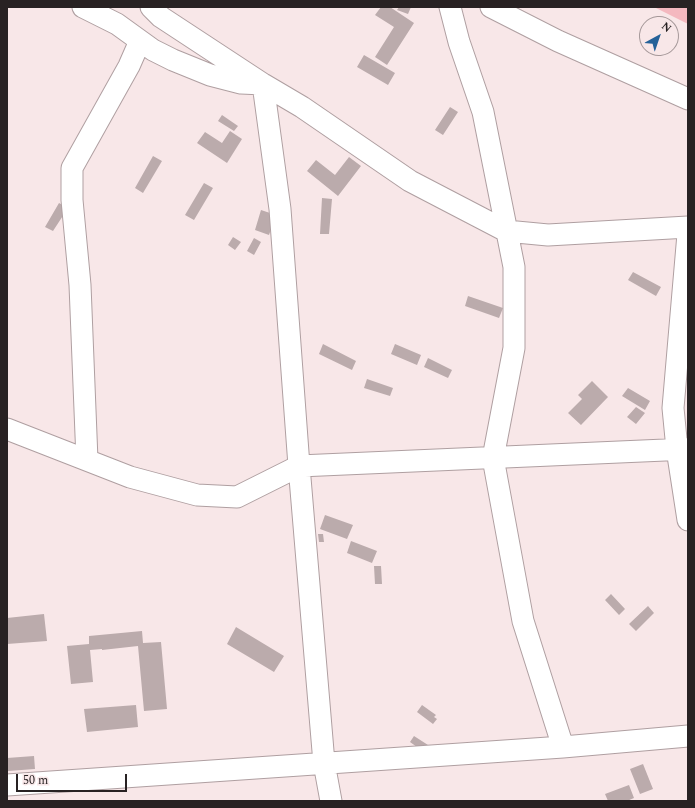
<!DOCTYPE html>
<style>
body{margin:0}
#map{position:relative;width:695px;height:808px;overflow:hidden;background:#f8e7e8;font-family:Spectral,serif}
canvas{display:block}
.frame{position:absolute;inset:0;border:8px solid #282223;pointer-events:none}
.north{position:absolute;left:639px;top:16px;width:40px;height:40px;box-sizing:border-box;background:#f8e7e8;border:1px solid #a59899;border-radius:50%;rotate:40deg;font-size:11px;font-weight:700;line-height:16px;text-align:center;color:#282223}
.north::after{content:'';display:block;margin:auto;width:14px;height:18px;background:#256299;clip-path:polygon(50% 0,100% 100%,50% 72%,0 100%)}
.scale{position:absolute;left:16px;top:774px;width:111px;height:18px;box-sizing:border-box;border:2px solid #282223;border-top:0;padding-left:5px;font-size:12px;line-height:14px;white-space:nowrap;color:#282223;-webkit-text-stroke:3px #f8e7e8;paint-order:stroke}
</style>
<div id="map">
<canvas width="695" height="808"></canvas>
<div class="frame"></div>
<div class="north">N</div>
<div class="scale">50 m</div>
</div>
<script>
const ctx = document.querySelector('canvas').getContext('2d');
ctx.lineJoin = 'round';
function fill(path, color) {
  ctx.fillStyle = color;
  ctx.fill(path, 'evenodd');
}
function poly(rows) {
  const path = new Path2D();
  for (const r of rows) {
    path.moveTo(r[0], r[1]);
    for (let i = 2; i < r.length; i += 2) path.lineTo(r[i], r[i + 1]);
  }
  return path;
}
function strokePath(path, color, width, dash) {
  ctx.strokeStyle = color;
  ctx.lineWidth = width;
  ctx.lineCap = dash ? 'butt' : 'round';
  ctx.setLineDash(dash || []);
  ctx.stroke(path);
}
fill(poly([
 [654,7,688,7,688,24]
]), '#f4b8bf');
fill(poly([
 [381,7,390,7,414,23,387,65,375,57,394,27,375,15],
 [399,7,411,7,408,14,397,10],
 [364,55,395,73,388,85,357,67],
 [450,107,458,112,443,135,435,130],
 [222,115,238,126,234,131,218,121],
 [230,131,242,139,227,163,197,143,205,132,222,143],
 [153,156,162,161,143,193,135,188],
 [349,157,361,166,338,196,307,171,316,160,335,175],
 [204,183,213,188,194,220,185,215],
 [322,198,332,199,329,234,320,234],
 [59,203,68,208,53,231,45,227],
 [261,210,276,215,269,235,255,230],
 [233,237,241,242,235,250,228,245],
 [254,238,261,242,254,255,247,251],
 [633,272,661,287,656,296,628,280],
 [468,296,503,308,499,318,465,306],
 [323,344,356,361,352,370,319,354],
 [395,344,421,355,417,365,391,354],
 [428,358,452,370,448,378,424,367],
 [367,379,393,388,390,396,364,388],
 [592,381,608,397,581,425,568,413,582,399,578,395],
 [628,388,650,401,645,410,622,396],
 [636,407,645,413,636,424,627,417],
 [325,515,353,525,347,539,320,529],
 [318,534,323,534,324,542,319,542],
 [351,541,377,551,372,563,347,553],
 [374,566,381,566,382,584,375,584],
 [611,594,625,609,619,615,605,600],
 [648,606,654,613,636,631,629,624],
 [44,614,47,641,7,644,7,618],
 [236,627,284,656,274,672,227,644],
 [142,631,143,643,161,642,167,709,144,711,138,646,102,650,102,649,90,650,93,682,71,684,67,646,89,644,89,636],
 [136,705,138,727,87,732,84,709],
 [422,705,436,715,434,717,437,719,433,724,417,712],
 [414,736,428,745,424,752,410,742],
 [34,756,35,769,8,771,7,758],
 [643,764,653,789,640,794,630,769],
 [629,785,634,798,627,801,608,801,605,794]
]), '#bbabac');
const minor = poly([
 [83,7,117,24,153,50,173,60,210,75,241,83,263,84,280,209,299,466,324,763,331,801],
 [151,7,161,17,263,84,302,107,410,181,506,231,548,235,688,227],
 [450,7,459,42,483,112,514,267,514,348,493,458,523,621,563,747],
 [491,7,558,41,688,99],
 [688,234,673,408,677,449,688,520],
 [7,429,130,477,197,495,237,497,299,466,688,449],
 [87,460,80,285,72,200,72,168,129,66,140,41],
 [7,785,563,747,688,736]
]);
strokePath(minor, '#af9fa1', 23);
strokePath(minor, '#fff', 21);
</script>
